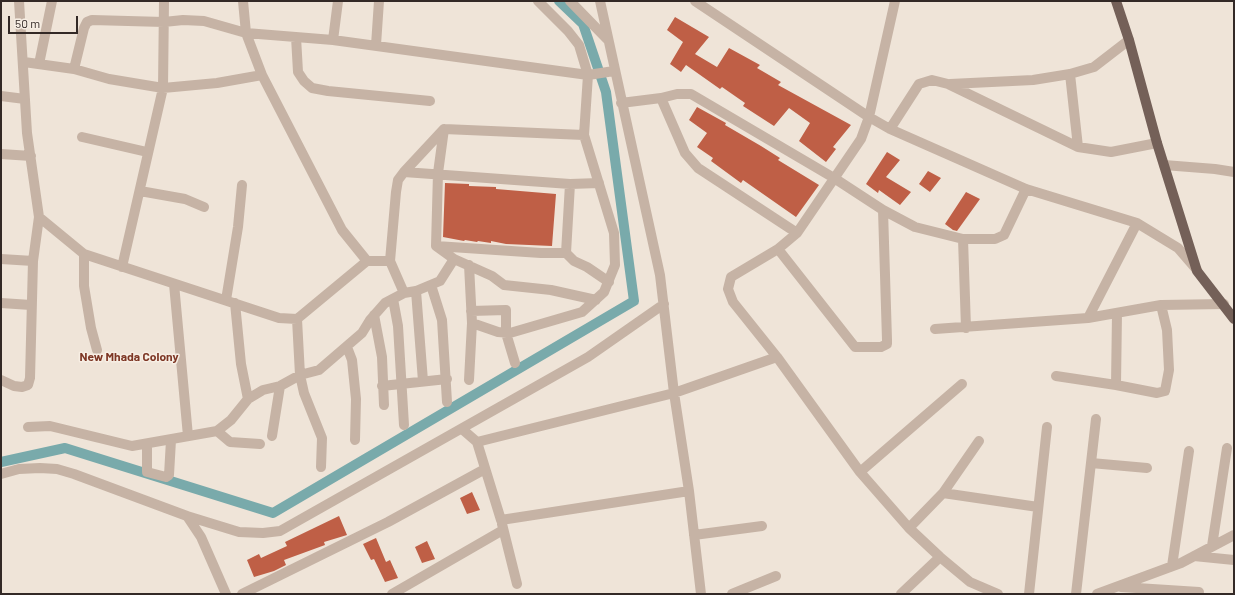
<!DOCTYPE html>
<style>
body{margin:0}
#map{position:relative;width:1235px;height:595px;overflow:hidden;background:#efe4d8;font-family:Barlow,sans-serif}
canvas{display:block}
.frame{position:absolute;inset:0;border:2px solid #332926;pointer-events:none}
.scale{position:absolute;left:8px;top:16px;width:70px;height:18px;box-sizing:border-box;border:2px solid #332926;border-top:0;padding-left:5px;font-size:12px;line-height:14px;white-space:nowrap;color:#332926;-webkit-text-stroke:3px #f7eee4;paint-order:stroke}
</style>
<div id="map">
<canvas width="1235" height="595"></canvas>
<div class="frame"></div>
<div class="scale">50 m</div>
</div>
<script>
const ctx = document.querySelector('canvas').getContext('2d');
ctx.lineJoin = 'round';
function poly(rows) {
  const path = new Path2D();
  for (const r of rows) {
    path.moveTo(r[0], r[1]);
    for (let i = 2; i < r.length; i += 2) path.lineTo(r[i], r[i + 1]);
  }
  return path;
}
function strokePath(path, color, width, dash) {
  ctx.strokeStyle = color;
  ctx.lineWidth = width;
  ctx.lineCap = dash ? 'butt' : 'round';
  ctx.setLineDash(dash || []);
  ctx.stroke(path);
}
function fill(path, color) {
  ctx.fillStyle = color;
  ctx.fill(path, 'evenodd');
}
function label(font, color, halo, rows, align = 'center') {
  ctx.font = font + ' Barlow,sans-serif';
  ctx.lineWidth = 3;
  ctx.setLineDash([]);
  ctx.textBaseline = 'middle';
  ctx.strokeStyle = halo;
  ctx.fillStyle = color;
  for (const [text, x, y, turn = 0] of rows) {
    ctx.save();
    ctx.translate(x, y);
    ctx.rotate((+turn || 0) * Math.PI / 180);
    ctx.textAlign = isNaN(turn) ? turn : align;
    if (halo) ctx.strokeText(text, 0, 0);
    ctx.fillText(text, 0, 0);
    ctx.restore();
  }
}
strokePath(poly([
 [1,462,65,448,273,513,634,301,606,92,583,24,559,1]
]), '#79aaab', 10);
fill(poly([
 [675,17,709,37,695,54,717,67,729,48,760,65,757,68,781,82,778,85,851,125,833,147,836,149,826,162,799,141,810,123,789,108,774,126,743,106,745,103,722,87,720,89,686,65,681,72,670,64,683,42,667,30],
 [697,107,726,123,725,125,761,146,780,158,778,160,819,185,796,217,743,180,741,183,711,161,713,158,697,147,707,133,689,120],
 [887,152,900,160,886,177,911,192,900,205,879,190,878,193,866,184],
 [928,171,941,178,930,192,919,184],
 [445,183,469,184,469,186,496,187,496,189,556,194,552,246,506,244,491,241,491,243,478,241,477,242,465,240,464,241,443,237],
 [966,192,980,199,957,231,953,230,945,224],
 [472,492,480,510,467,514,460,498],
 [339,516,347,535,324,542,325,545,284,560,286,565,274,571,254,577,247,560,259,554,261,558,287,546,285,542],
 [376,538,386,562,390,560,398,578,385,582,374,559,371,560,363,544],
 [427,541,435,559,422,563,415,547]
]), '#bf5f46');
strokePath(poly([
 [243,1,246,33,262,75,342,230,367,261,390,261,404,293],
 [570,1,607,39],
 [600,1,660,275,674,393,689,491,701,594],
 [695,1,869,117,895,1],
 [296,37,298,72,304,81,312,88,328,91,430,101],
 [333,40,338,1],
 [376,45,379,1],
 [24,62,74,69,109,79,163,88,217,83,262,75],
 [39,64,52,1],
 [74,69,84,28,87,22,92,20,164,22,183,20,204,21,246,33,333,40,588,75,614,71],
 [1070,74,1078,147],
 [950,84,1033,80,1070,74,1094,67,1129,40],
 [1,96,25,99],
 [661,98,677,94,691,94,834,178,883,210,915,227,963,239,966,328],
 [621,103,661,98,685,153,698,168,797,233],
 [890,129,919,84,932,80,948,84,1078,147,1111,152,1157,143],
 [82,137,147,152],
 [1,154,31,156],
 [1164,165,1215,169,1234,172],
 [404,172,444,129,584,135],
 [140,191,185,199,204,207],
 [39,217,84,254,279,318,297,319],
 [963,239,995,239,1004,235,1026,189],
 [436,246,541,253,566,253,574,261,587,267,609,282],
 [778,249,855,347,881,347,887,344,887,340,883,210],
 [566,253,570,184],
 [84,254,84,286,91,328,97,350],
 [1,259,33,261],
 [454,259,492,276,504,285,551,290,596,300],
 [390,261,396,192,398,180,404,172,570,184,599,183],
 [122,267,163,88,164,1],
 [174,284,188,436],
 [431,285,442,320,447,402],
 [416,291,423,381],
 [393,299,398,326,404,425],
 [226,300,238,227,242,185],
 [1,303,31,305],
 [1161,305,1224,304],
 [471,311,506,310,506,333,515,363],
 [374,315,382,357,384,405],
 [472,323,498,332,510,333,582,312,604,292,615,265,614,233,584,135,588,75,579,45,568,31,538,1],
 [935,329,1088,318],
 [347,347,352,360,356,399,355,440],
 [1056,376,1116,385,1157,393,1165,391,1169,370,1167,330,1161,305,1088,318,1137,223],
 [1,380,14,386,22,387,28,385,30,378,33,261,39,217,27,133,19,1],
 [469,380,472,323,469,265],
 [1116,385,1117,313],
 [382,386,447,379],
 [248,399,263,390,280,386,300,375,319,370,362,333,370,320,385,303,404,293,416,291,440,281,454,259,436,246,438,173,444,129],
 [28,427,50,426,132,446,217,431,231,420,248,399,241,364,235,303],
 [462,429,477,442],
 [217,431,230,442,260,444],
 [272,436,280,386],
 [147,445,147,472,166,477,169,475,171,440],
 [1091,463,1147,468],
 [321,467,322,438,304,393,300,375,297,319,367,261],
 [860,472,962,384],
 [1,474,19,469,40,468,57,469,74,474,187,516,201,537,226,594],
 [689,491,501,520,477,442,674,393,777,357],
 [943,493,1038,507],
 [187,516,239,532,263,533,280,531,588,357,664,304],
 [502,524,517,584],
 [909,528,943,493,979,441],
 [694,535,762,526],
 [1212,546,1227,448],
 [1194,556,1234,560],
 [1172,566,1189,451],
 [1121,587,1199,592],
 [242,594,388,522,485,469],
 [392,594,503,530],
 [732,594,776,576],
 [901,594,940,557],
 [998,594,970,582,940,557,909,528,860,472,777,357,733,302,728,289,731,277,778,249,797,233,861,139,869,117,890,129,1026,189,1137,223,1178,248,1197,270],
 [1029,594,1047,427],
 [1076,594,1096,419],
 [1097,594,1181,563,1234,535]
]), '#c6b3a5', 10);
strokePath(poly([
 [1116,1,1129,40,1157,143,1197,271,1234,319]
]), '#746058', 10);
label('bold 12px', '#7d3624', '#f7eee4', [
 ["New Mhada Colony",129,357]
]);
</script>
